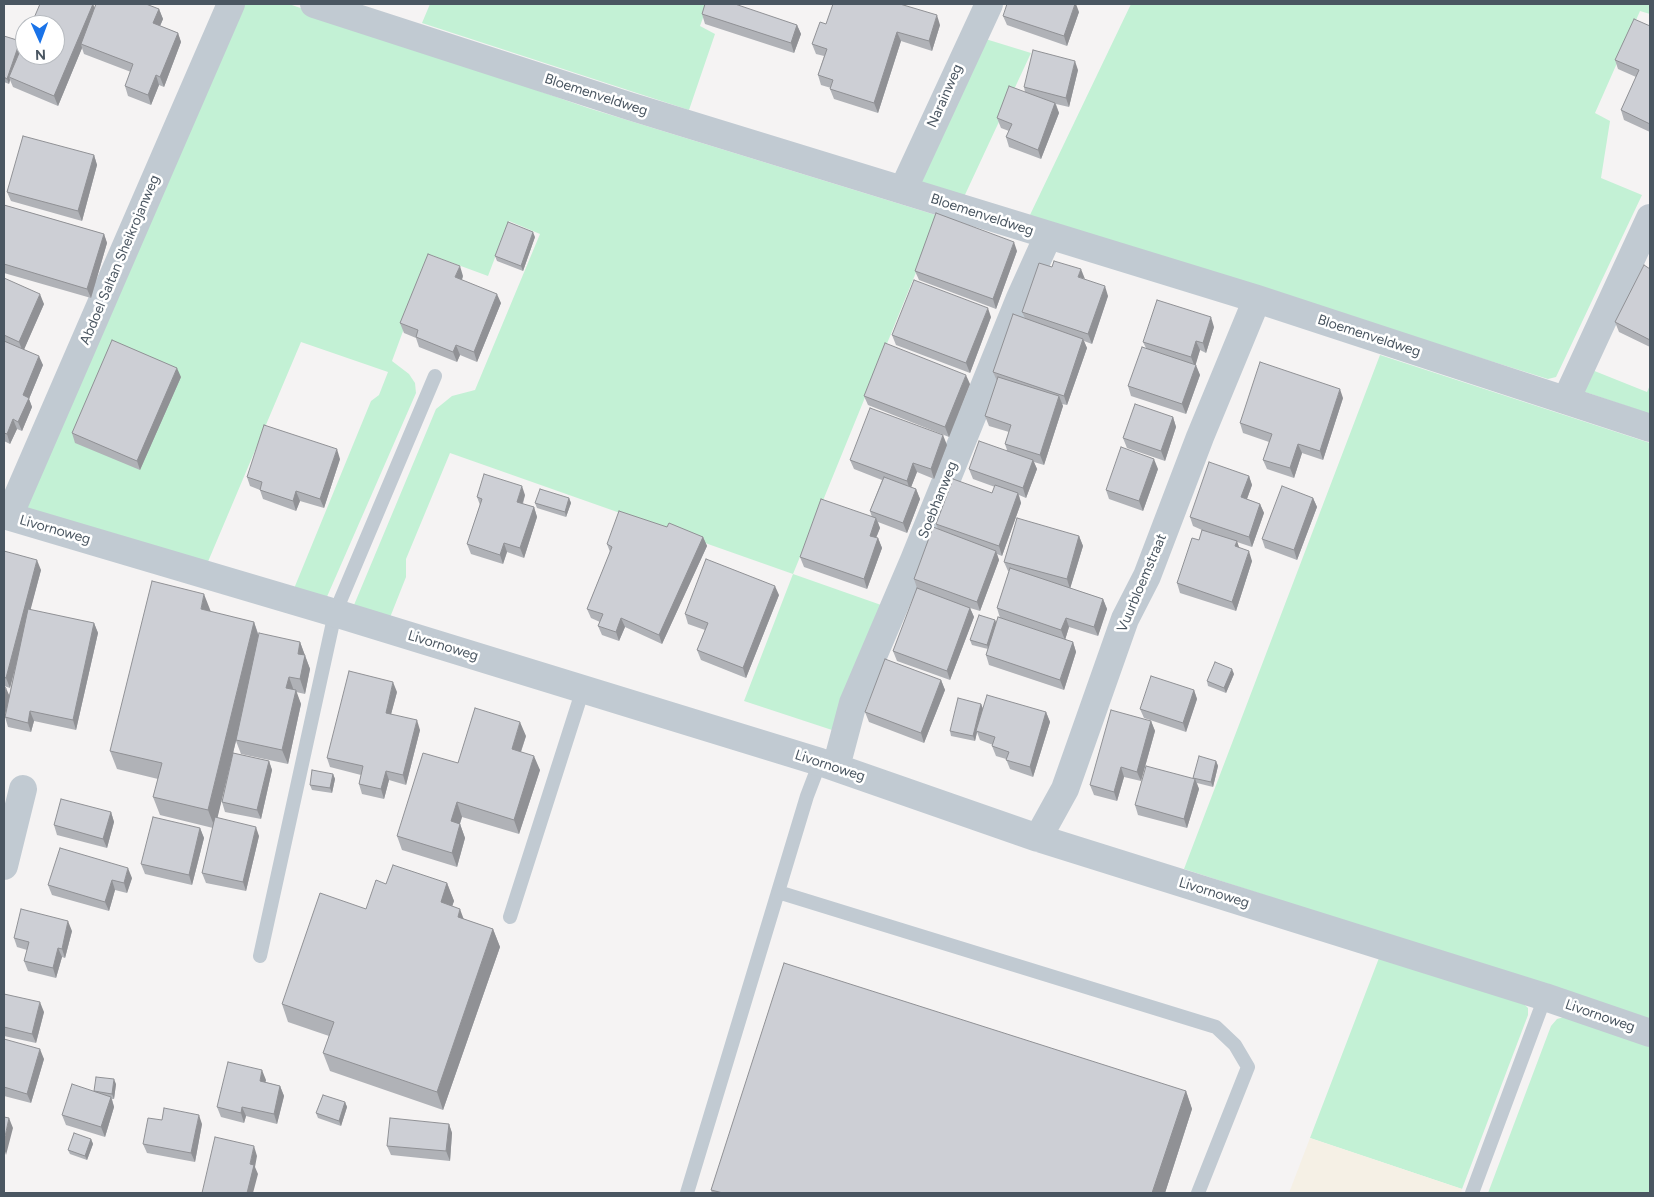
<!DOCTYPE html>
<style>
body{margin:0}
#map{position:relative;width:1654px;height:1197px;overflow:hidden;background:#f5f3f3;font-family:Figtree,sans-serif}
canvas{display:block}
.frame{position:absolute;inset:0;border:5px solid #4a5661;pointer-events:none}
.north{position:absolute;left:15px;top:15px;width:50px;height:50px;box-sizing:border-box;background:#fff;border:1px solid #b7bbc0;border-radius:50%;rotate:178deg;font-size:14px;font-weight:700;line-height:20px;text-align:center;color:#4a5661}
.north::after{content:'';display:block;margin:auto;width:18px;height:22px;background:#1a73e8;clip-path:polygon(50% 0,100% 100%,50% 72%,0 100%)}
</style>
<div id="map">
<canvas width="1654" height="1197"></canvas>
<div class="frame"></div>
<div class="north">N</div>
</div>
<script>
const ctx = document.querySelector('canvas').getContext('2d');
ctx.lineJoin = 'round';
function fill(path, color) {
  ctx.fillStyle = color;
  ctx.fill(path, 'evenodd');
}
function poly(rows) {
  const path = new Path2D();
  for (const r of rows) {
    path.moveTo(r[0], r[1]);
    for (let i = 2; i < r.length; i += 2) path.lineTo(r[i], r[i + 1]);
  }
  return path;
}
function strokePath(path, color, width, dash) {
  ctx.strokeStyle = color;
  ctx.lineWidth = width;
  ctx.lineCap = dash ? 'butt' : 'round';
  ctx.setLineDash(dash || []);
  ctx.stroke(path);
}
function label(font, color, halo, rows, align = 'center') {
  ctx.font = font + ' Figtree,sans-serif';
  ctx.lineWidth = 5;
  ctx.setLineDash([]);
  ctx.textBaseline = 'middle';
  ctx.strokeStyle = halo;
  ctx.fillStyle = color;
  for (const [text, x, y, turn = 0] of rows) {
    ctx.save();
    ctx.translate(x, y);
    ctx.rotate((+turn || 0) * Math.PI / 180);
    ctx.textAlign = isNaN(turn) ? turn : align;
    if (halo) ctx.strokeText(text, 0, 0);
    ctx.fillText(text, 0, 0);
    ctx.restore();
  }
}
fill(poly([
 [242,4,289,4,588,108,939,216,793,574,884,606,832,730,744,701,793,574,450,453,406,559,406,577,389,620,354,605,436,409,452,396,475,390,540,234,509,221,488,276,431,255,392,361,409,374,415,383,416,393,326,599,293,591,371,401,379,395,388,372,301,342,207,564,29,511,25,503],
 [430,4,708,4,700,26,715,34,689,110,422,23],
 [1131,4,1650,4,1650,14,1640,11,1595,113,1610,121,1601,178,1642,195,1556,377,1548,379,1029,217],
 [979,37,1031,53,963,199,913,182],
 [1380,355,1650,443,1650,1020,1184,869],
 [1587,368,1647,392,1650,385,1650,414,1579,390],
 [1379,958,1523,1003,1528,1008,1528,1015,1462,1189,1310,1138],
 [1564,1017,1650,1046,1650,1193,1488,1193,1551,1026,1557,1019]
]), '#c3f1d5');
fill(poly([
 [1310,1138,1462,1189,1461,1193,1289,1193]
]), '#f5f0e5');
strokePath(poly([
 [778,892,1216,1027,1235,1045,1248,1067,1198,1193],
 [510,917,583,689],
 [260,956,335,613,435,376],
 [687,1193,807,796,820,762],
 [1472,1193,1545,997]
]), '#c1cad2', 14);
strokePath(poly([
 [314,4,629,106,1257,299,1650,428],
 [903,190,989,4],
 [1566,400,1650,218],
 [4,515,335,613,820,762,1038,838,1545,997,1650,1033],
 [9,516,231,4],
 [836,767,853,703,914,560,1020,298,1048,236],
 [1038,838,1065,789,1125,619,1147,576,1200,437,1257,299],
 [4,866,23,789]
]), '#c1cad2', 28);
fill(poly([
 [93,4,95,8,159,9,163,19,160,26,178,33,181,42,164,87,159,85,151,105,128,96,125,86,131,72,84,54,82,48,58,106,13,87,10,80,9,84,4,82,4,36,22,46],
 [1079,12,1067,46,1007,25,1003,16],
 [702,14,797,25,801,34,794,53,705,24],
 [826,24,940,25,932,51,901,41,878,113,834,99,830,89,831,88,821,85,818,75,824,56,816,54,812,44],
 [1650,26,1650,132,1624,120,1621,110,1636,77,1618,69,1615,60],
 [1078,70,1069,107,1056,104,1059,113,1041,159,1009,147,1006,137,1009,131,1001,128,997,118,1025,92,1024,87],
 [94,155,97,165,82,221,11,201,7,192],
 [4,205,104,234,107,243,91,298,4,273],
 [535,237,523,271,497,261,495,256],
 [1017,251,996,309,919,280,915,271],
 [1650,269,1650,347,1619,332,1615,322],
 [463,276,462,280,501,303,477,362,460,355,457,362,419,347,416,338,404,333,400,323],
 [4,279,44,304,24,349,43,365,29,399,32,407,22,431,17,429,10,444,4,441],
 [1084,279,1108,296,1092,344,1084,341,1087,348,1067,405,1062,404,1063,406,1044,465,1034,462,1037,469,1026,498,1019,495,1021,503,1002,556,997,554,999,560,980,611,970,608,974,617,950,680,897,661,893,651,917,588,914,579,938,529,936,524,992,493,995,487,973,479,969,469,1007,450,1005,444,1009,432,989,426,985,416,997,381,993,372,1025,318,1022,312],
 [991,317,970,373,896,345,892,335],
 [1214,327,1206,353,1200,350,1195,365,1200,375,1186,414,1131,396,1128,386,1146,348,1143,342],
 [181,377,140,470,75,443,72,433],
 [970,384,949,437,868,405,864,396],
 [1343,398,1323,460,1302,453,1294,478,1267,469,1263,460,1269,442,1243,433,1240,423],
 [1173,417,1176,427,1165,461,1127,448,1123,438],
 [947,445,934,479,917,472,911,487,916,489,920,499,907,533,878,522,880,528,876,538,878,538,882,548,867,589,804,567,800,557,872,517,870,511,882,480,854,469,850,460],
 [340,459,324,508,300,501,296,511,263,499,260,490,250,486,247,477],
 [1158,469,1143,511,1109,499,1106,490],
 [1249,476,1252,485,1247,499,1260,504,1264,513,1252,547,1237,542,1239,548,1252,561,1236,611,1180,593,1177,583,1199,540,1202,530,1193,526,1190,517],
 [525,495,523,504,534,507,537,517,524,558,507,552,503,564,471,554,467,544,480,505,477,497],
 [569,498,571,503,566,517,537,508,535,503],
 [1313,498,1317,507,1297,560,1265,548,1262,539],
 [667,527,703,537,707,546,662,644,625,627,619,641,602,635,598,626,600,622,591,618,587,609,610,552,607,544],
 [1079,536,1083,546,1070,588,1103,599,1107,609,1098,636,1069,627,1065,640,1000,618,997,608,1009,571,1008,571,1004,562],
 [4,551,41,570,30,610,94,623,98,633,76,730,34,721,31,732,8,727,5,717,7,707,4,718,4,687,9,696,18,656,10,688,4,686],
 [779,595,746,678,701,660,697,650,705,630,688,624,685,614],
 [211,612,254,622,259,636,300,642,310,669,305,694,296,692,301,704,288,764,241,754,236,741,233,753,269,761,272,770,261,819,225,812,222,802,231,762,217,818,259,836,246,891,206,883,202,873,213,828,160,815,153,797,158,779,117,769,110,751],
 [995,620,996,623,1073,642,1076,652,1064,690,989,665,986,655,988,649,972,645,970,640],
 [1234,674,1226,693,1208,686,1207,681],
 [941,680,945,690,924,743,869,722,865,712],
 [1194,690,1197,699,1186,732,1144,718,1140,709],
 [397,692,391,714,420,730,406,785,389,780,384,799,362,794,359,784,361,775,330,767,327,758],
 [981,704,983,709,1046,712,1050,722,1033,777,1010,769,1006,759,996,756,992,746,993,745,980,740,977,732,975,741,951,736,950,731],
 [1151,721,1155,731,1141,781,1124,777,1117,801,1094,795,1090,785],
 [526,736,521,752,540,770,519,834,462,817,460,824,465,838,457,867,402,850,397,836,458,763],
 [1216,761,1218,766,1213,787,1197,783,1199,789,1187,828,1138,815,1135,805,1194,779],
 [333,774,335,779,332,793,312,790,310,785],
 [111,812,114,822,107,848,57,835,54,825],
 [200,828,204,838,192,885,145,874,141,864],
 [132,878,127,893,115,890,109,911,52,895,48,885],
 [447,883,454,901,452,906,464,919,493,929,500,947,443,1110,330,1071,323,1053,329,1036,288,1022,282,1004,366,909,386,884],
 [72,931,65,958,62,957,56,978,28,971,24,961,27,950,17,947,14,938],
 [4,994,44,1012,36,1043,4,1036],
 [4,1039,44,1059,31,1103,4,1096],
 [266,1080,265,1082,280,1086,284,1096,277,1124,246,1116,244,1123,221,1117,217,1107],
 [116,1084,114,1099,112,1099,114,1107,105,1137,66,1125,62,1115,94,1091],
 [1186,1091,1192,1109,1165,1193,712,1193,711,1190],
 [345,1102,347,1107,341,1126,318,1118,316,1113],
 [202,1124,195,1162,147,1153,143,1144],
 [449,1124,452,1133,450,1161,391,1155,387,1146],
 [91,1139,93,1144,87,1160,70,1154,68,1150]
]), '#b0b2b7');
fill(poly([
 [93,4,96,13,81,44,82,48,58,106,54,96],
 [1075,4,1076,4,1079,12,1067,46,1064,36],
 [159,9,163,19,157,33,153,23],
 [937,15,940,25,932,51,929,41],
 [797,25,801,34,794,53,791,43],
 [897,32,901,41,878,113,874,103],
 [178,33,181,42,164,87,160,77],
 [20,41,22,46,9,77,10,80,9,84,7,79],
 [1075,61,1078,70,1069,107,1066,98],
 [156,75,159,85,151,105,148,95],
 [1055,103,1059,113,1041,159,1038,150],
 [94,155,97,165,82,221,78,211],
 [533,232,535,237,523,271,521,266],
 [104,234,107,243,91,298,87,289],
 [1014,242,1017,251,996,309,993,299],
 [460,266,463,276,459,287,455,277],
 [1081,269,1085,279,1078,277],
 [1105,286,1108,296,1092,344,1088,334],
 [40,294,44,304,23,352,19,342],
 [497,294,501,303,477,362,474,352],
 [988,308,991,317,970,373,966,363],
 [1211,317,1214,327,1206,353,1203,343],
 [1083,339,1087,348,1067,405,1064,396],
 [1196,341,1200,350,1195,367,1191,357],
 [456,345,460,355,457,362,453,352],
 [39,356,43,365,29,399,32,407,22,431,18,422,23,395],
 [1196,365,1200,375,1186,414,1182,404],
 [177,368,181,377,140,470,137,461],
 [966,375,970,384,949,437,945,427],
 [1340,389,1343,398,1323,460,1320,451],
 [1059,396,1063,406,1044,465,1040,455],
 [1173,417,1176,427,1165,461,1161,451],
 [13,419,17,429,10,444,7,434],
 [943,435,947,445,934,479,931,469],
 [1298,444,1302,453,1294,478,1290,468],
 [337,449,340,459,324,508,320,499],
 [1154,459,1158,469,1143,511,1139,501],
 [1033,460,1037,469,1026,498,1023,488],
 [913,463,917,472,910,490,907,481],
 [1249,476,1252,485,1244,507,1241,497],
 [522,486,525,495,520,511,517,502],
 [916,489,920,499,907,533,903,523],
 [296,491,300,501,296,511,293,501],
 [1018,493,1021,503,1002,556,999,546],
 [569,498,571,503,566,517,565,512],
 [1313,498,1317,507,1297,560,1294,550],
 [1260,504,1264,513,1252,547,1249,537],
 [534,507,537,517,524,558,520,548],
 [876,518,880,528,873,545,870,536],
 [1079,536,1083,546,1070,589,1067,579],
 [703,537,707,546,662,644,659,635],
 [878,538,882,548,867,589,864,579],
 [1237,541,1240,550,1235,546],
 [504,543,507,552,503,564,500,555],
 [996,551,999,560,980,611,977,602],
 [1249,551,1252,561,1236,611,1232,602],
 [37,560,41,570,10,688,6,678],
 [775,586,779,595,746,678,743,668],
 [204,594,211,612,201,609],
 [1103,599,1107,609,1098,636,1094,627],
 [970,608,974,617,950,680,947,671],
 [621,618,625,627,619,641,616,632],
 [1066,618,1069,627,1065,640,1061,630],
 [995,620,997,625,989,650,987,645],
 [254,622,260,641,215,828,208,810],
 [94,623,98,633,76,730,73,720],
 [300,642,310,669,305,694,300,679,298,654],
 [1073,642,1076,652,1064,690,1060,680],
 [1232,669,1234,674,1226,693,1224,688],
 [289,677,294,691,286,688],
 [941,680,945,690,924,743,921,733],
 [393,682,397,692,389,722,386,713],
 [6,688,10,697,4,718,4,696],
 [296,690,301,704,288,764,282,750],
 [1194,690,1197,699,1186,732,1183,723],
 [981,704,983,709,976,731,977,732,975,741,973,736],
 [30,711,34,721,31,732,28,723],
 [1046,712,1050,722,1033,777,1030,767],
 [417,720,420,730,406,785,403,775],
 [1151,721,1155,731,1141,781,1137,772],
 [520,722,526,736,517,763,512,749],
 [534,756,540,770,519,834,514,820],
 [269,761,272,770,261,819,257,810],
 [1216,761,1218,766,1213,787,1211,782],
 [1121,767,1124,777,1117,801,1114,792],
 [386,771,389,780,384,799,381,789],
 [333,774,335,779,332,793,330,788],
 [1195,779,1199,789,1187,828,1184,819],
 [457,802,462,817,456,835,451,821],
 [111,812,114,822,107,848,103,839],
 [460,824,465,838,457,867,452,853],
 [256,827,259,836,246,891,243,882],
 [200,828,204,838,192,885,189,875],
 [128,868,132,878,127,893,124,883],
 [112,880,115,890,109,911,105,902],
 [447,883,454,901,447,921,441,902],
 [460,909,467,928,458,917],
 [68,921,72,931,65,958,62,949],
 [493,929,500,947,443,1110,437,1092],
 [58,948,62,957,56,978,53,968],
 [40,1002,44,1012,36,1043,32,1034],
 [40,1049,44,1059,31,1103,27,1094],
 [262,1070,266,1080,263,1091,260,1081],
 [114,1079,116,1084,114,1099,112,1094],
 [280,1086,284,1096,277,1124,274,1114],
 [1186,1091,1192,1109,1165,1193,1152,1193],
 [111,1097,114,1107,105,1137,101,1127],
 [345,1102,347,1107,341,1126,339,1121],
 [242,1107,246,1116,244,1123,241,1113],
 [199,1115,202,1124,195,1162,191,1153],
 [9,1118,13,1128,6,1155,4,1148,4,1141],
 [449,1124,452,1133,450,1161,446,1151],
 [91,1139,93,1144,87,1160,85,1156],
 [254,1146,257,1156,255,1167,258,1174,253,1193,247,1193,250,1164]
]), '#909195');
const building = poly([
 [40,4,93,4,54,96,9,77,25,39,25,55,55,55,55,25,31,25,40,4],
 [96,4,146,4,159,9,153,23,178,33,160,77,156,75,148,95,125,86,133,64,81,44,96,4],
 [705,4,735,4,797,25,791,43,702,14,705,4],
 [833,4,900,4,937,15,929,41,897,32,874,103,830,89,833,80,818,75,827,49,812,44,820,22,826,24,833,4],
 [1007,4,1075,4,1064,36,1003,16,1007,4],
 [1634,19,1650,26,1650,124,1621,110,1639,70,1615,60,1634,19],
 [4,36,20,41,7,79,4,77,4,36],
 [1033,50,1075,61,1066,98,1024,87,1033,50],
 [1009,86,1055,103,1038,150,1006,137,1012,124,997,118,1009,86],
 [23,136,94,155,78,211,7,192,23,136],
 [4,205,104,234,87,289,4,264,4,205],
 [936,213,1014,242,993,299,915,271,936,213],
 [508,222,533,232,521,266,495,256,508,222],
 [428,254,460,266,455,277,497,294,474,352,456,345,453,352,416,337,418,330,400,323,428,254],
 [1054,261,1081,269,1078,277,1105,286,1088,334,1022,312,1039,263,1052,267,1054,261],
 [1644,265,1650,269,1650,340,1615,322,1644,265],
 [4,278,40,294,19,342,4,335,4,278],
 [914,280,988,308,966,363,892,335,914,280],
 [1157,300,1211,317,1203,343,1196,341,1191,357,1143,342,1157,300],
 [1013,314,1083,339,1064,396,993,372,1013,314],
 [112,340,177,368,137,461,72,433,112,340],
 [4,341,39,356,23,395,29,398,18,422,13,419,7,434,4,433,4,341],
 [885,343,966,375,945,427,864,396,885,343],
 [1142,347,1196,365,1182,404,1128,386,1142,347],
 [1260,362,1340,389,1320,451,1298,444,1290,468,1263,460,1272,434,1240,423,1260,362],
 [998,377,1059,396,1040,455,1005,444,1011,425,985,416,998,377],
 [1135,404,1173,417,1161,451,1123,438,1135,404],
 [870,408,943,435,931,469,913,463,907,481,850,460,870,408],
 [264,425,337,449,320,499,296,491,293,501,260,490,262,482,247,477,264,425],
 [979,441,1033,460,1023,488,969,469,979,441],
 [1121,447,1154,459,1139,501,1106,490,1121,447],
 [1209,462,1249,476,1241,497,1260,504,1249,537,1190,517,1209,462],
 [484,474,522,486,517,502,534,507,520,548,504,543,500,555,467,544,482,499,477,497,484,474],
 [884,477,916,489,903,523,870,511,884,477],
 [953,479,992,493,995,485,1018,493,999,546,936,524,953,479],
 [1282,486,1313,498,1294,550,1262,539,1282,486],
 [540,489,569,498,565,512,535,503,540,489],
 [821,499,876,518,870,536,878,538,864,579,800,557,821,499],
 [619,511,667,527,669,523,703,537,659,635,621,618,616,632,598,626,603,614,587,609,612,547,607,544,619,511],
 [1017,518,1079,536,1067,579,1004,562,1017,518],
 [933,527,996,551,977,602,914,579,933,527],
 [1202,530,1237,541,1235,546,1249,551,1232,602,1177,583,1192,538,1199,540,1202,530],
 [4,551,37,560,6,678,4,677,4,551],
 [706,559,775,586,743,668,697,650,708,623,685,614,706,559],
 [1010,568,1103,599,1094,627,1066,618,1061,630,997,608,1010,568],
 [152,581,204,594,201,609,254,622,208,810,153,797,162,763,110,751,152,581],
 [917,588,970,608,947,671,893,651,917,588],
 [28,609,94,623,73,720,30,711,28,723,5,717,28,609],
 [979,615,995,620,987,645,970,640,979,615],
 [998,617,1073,642,1060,680,986,655,998,617],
 [259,633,300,642,298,654,305,655,300,679,289,677,286,688,296,690,282,750,236,740,259,633],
 [885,659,941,680,921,733,865,712,885,659],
 [1215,662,1232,669,1224,688,1207,681,1215,662],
 [349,671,393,682,386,713,417,720,403,775,386,771,381,789,359,784,363,766,327,758,349,671],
 [1151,676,1194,690,1183,723,1140,709,1151,676],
 [4,687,6,688,4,696,4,687],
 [987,695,1046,712,1030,767,1006,760,1009,752,992,746,995,737,976,731,987,695],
 [958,698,981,704,973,736,950,731,958,698],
 [475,708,520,722,512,749,534,756,514,820,457,802,451,821,460,824,452,853,397,836,423,753,458,763,475,708],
 [1111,710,1151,721,1137,772,1121,767,1114,792,1090,785,1111,710],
 [233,753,269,761,257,810,222,802,233,753],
 [1199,756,1216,761,1211,782,1193,778,1199,756],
 [1146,766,1195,779,1184,819,1135,805,1146,766],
 [312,770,333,774,330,788,310,785,312,770],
 [61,799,111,812,103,839,54,825,61,799],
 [153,817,200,828,189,875,141,864,153,817],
 [215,817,256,827,243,882,202,873,215,817],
 [60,848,128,868,124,883,112,880,105,902,48,885,60,848],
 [393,865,447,883,441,902,460,909,458,917,493,929,437,1092,323,1053,334,1022,282,1004,320,893,366,909,376,880,386,884,393,865],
 [21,909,68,921,62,949,58,948,53,968,24,961,29,942,14,938,21,909],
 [784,963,1186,1091,1152,1193,723,1193,711,1190,784,963],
 [4,994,40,1002,32,1034,4,1027,4,994],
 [4,1039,40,1049,27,1094,4,1087,4,1039],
 [228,1062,262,1070,260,1081,280,1086,274,1114,242,1107,241,1113,217,1107,228,1062],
 [96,1077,114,1079,112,1094,94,1091,96,1077],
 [72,1084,111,1097,101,1127,62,1115,72,1084],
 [323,1095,345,1102,339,1121,316,1113,323,1095],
 [164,1108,199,1115,191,1153,143,1144,148,1118,162,1120,164,1108],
 [4,1117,9,1118,4,1141,4,1117],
 [390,1118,449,1124,446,1151,387,1146,390,1118],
 [74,1133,91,1139,85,1156,68,1150,74,1133],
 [215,1137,254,1146,250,1164,254,1165,247,1193,202,1193,215,1137]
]);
fill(building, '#cdcfd5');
strokePath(building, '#909195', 1);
label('14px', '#4a5661', '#fff', [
 ["Bloemenveldweg",596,95,18],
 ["Narainweg",945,96,-66],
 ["Bloemenveldweg",982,215,18],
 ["Abdoel Saltan Sheikrojanweg",120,260,-67],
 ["Bloemenveldweg",1369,336,18],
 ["Soebhanweg",938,500,-68],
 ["Livornoweg",55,530,16],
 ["Vuurbloemstraat",1142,583,-67],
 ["Livornoweg",443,646,17],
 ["Livornoweg",830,766,18],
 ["Livornoweg",1214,893,17],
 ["Livornoweg",1600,1016,19]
]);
</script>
